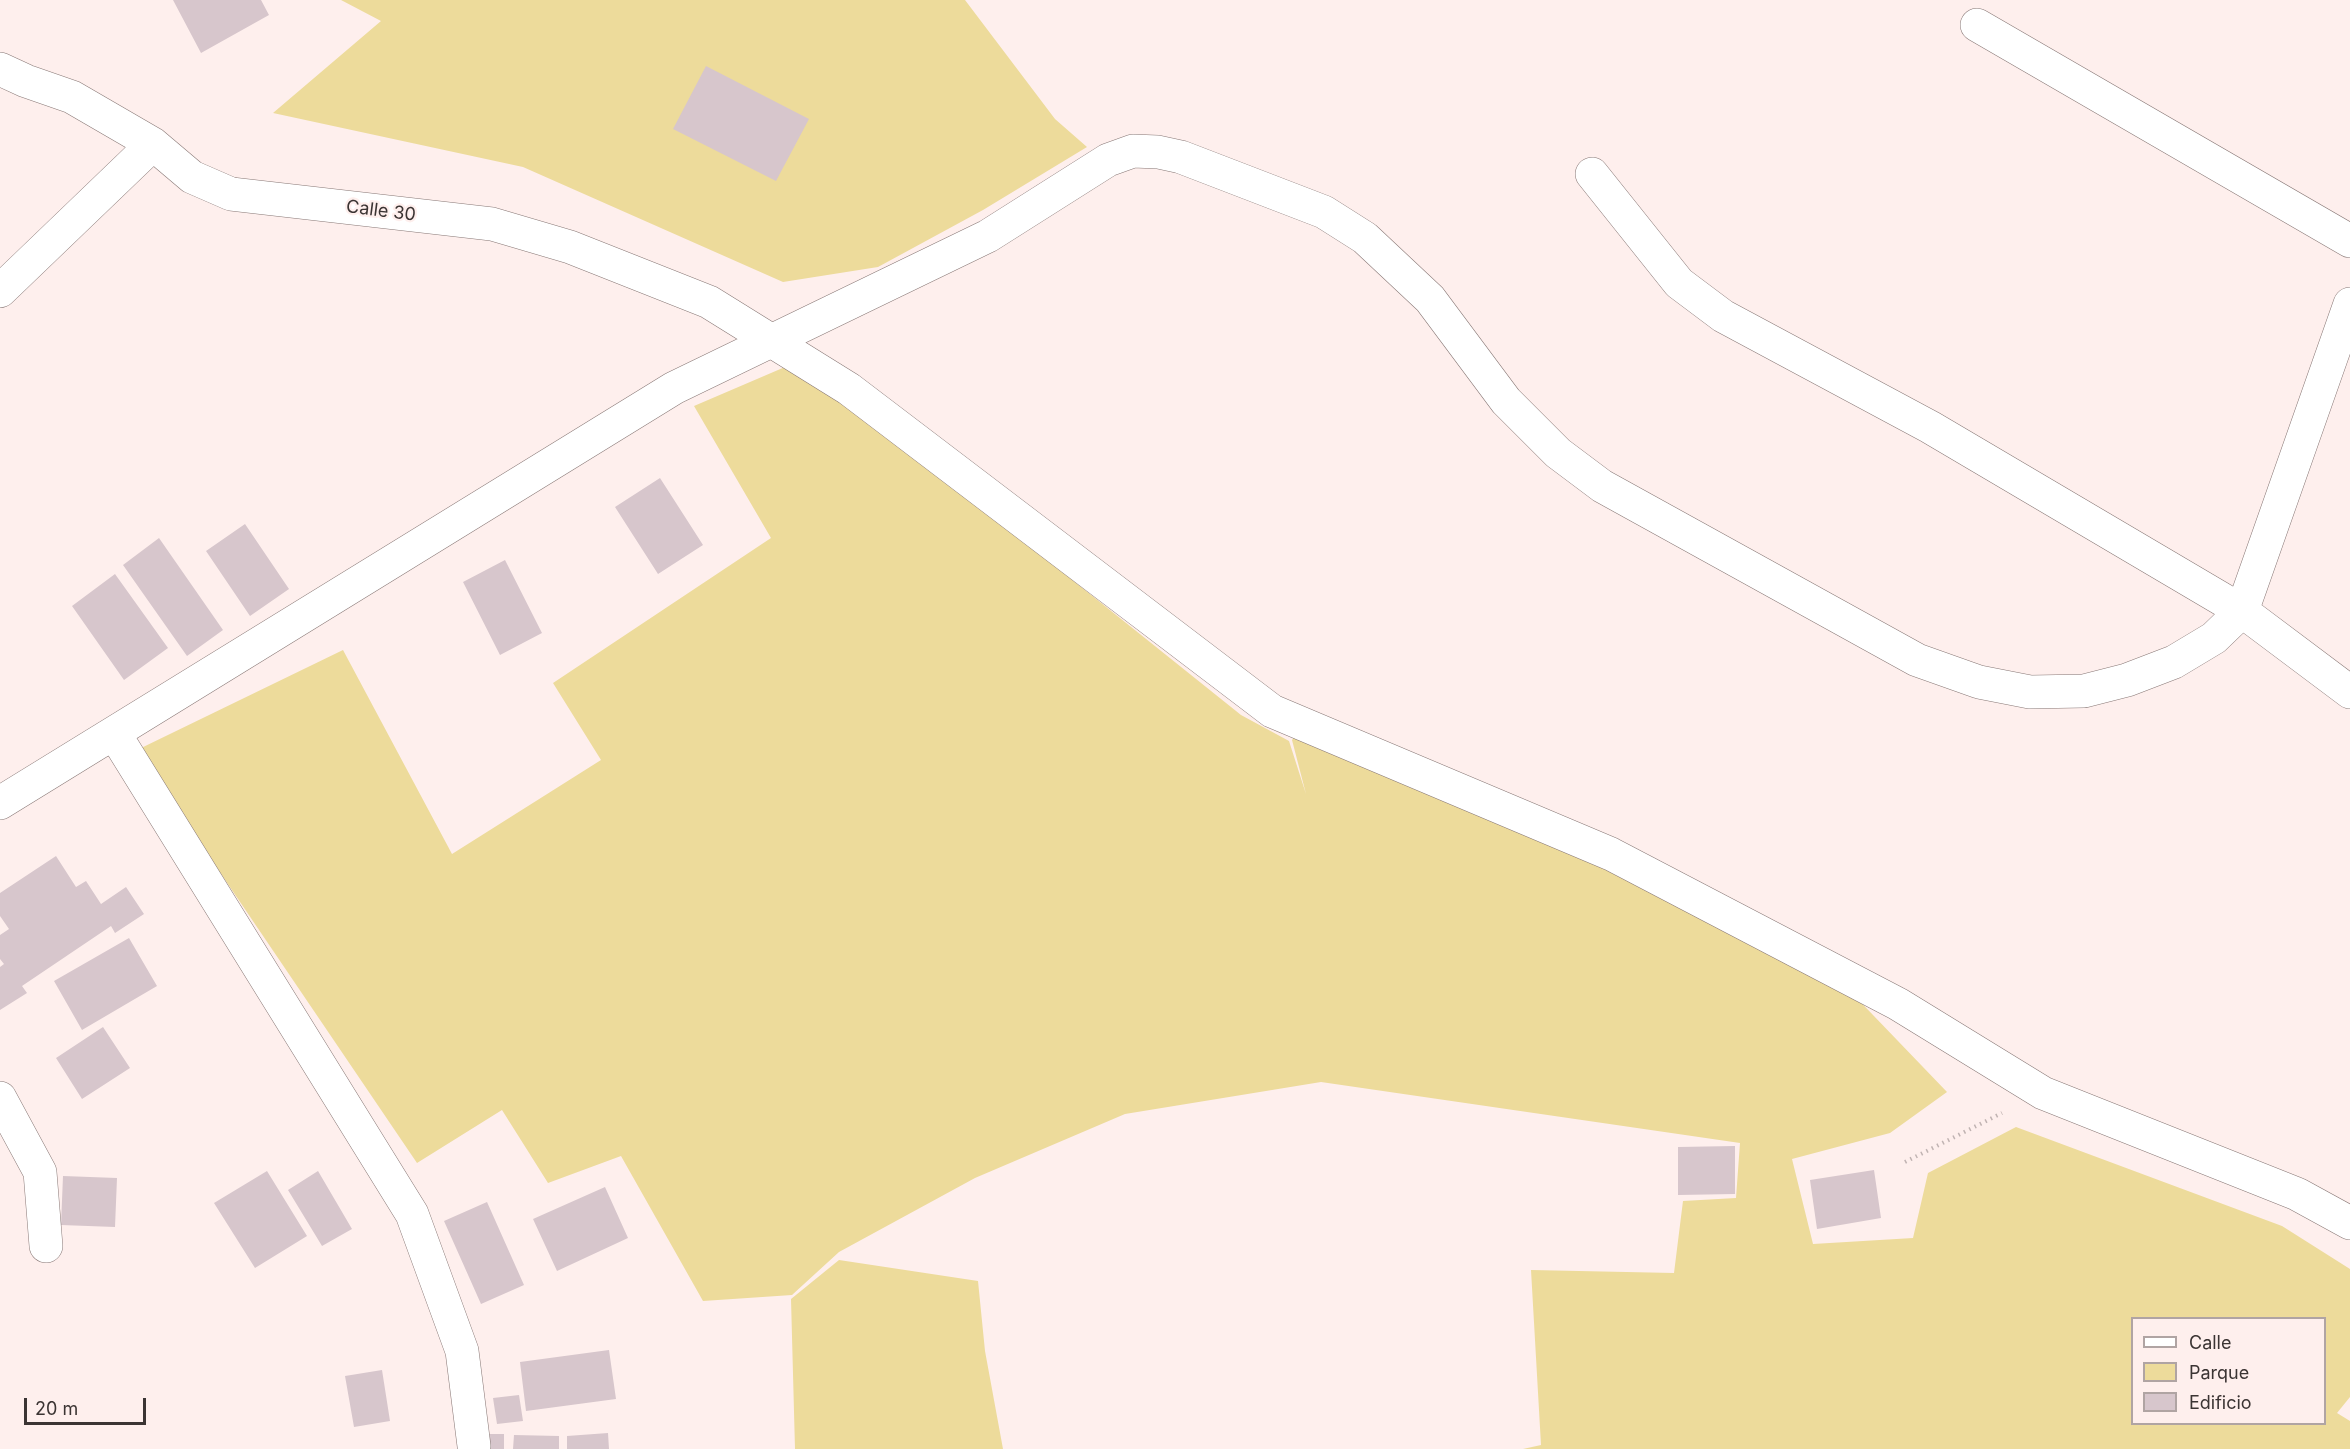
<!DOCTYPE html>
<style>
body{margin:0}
#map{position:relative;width:2350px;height:1449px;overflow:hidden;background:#feefed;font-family:Inter,sans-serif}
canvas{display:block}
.legend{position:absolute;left:2131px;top:1317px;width:195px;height:108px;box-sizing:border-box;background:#feefed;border:2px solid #b0a4a3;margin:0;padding:8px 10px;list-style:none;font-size:18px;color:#3b3433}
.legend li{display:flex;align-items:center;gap:12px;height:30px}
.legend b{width:30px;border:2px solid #b0a4a3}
.scale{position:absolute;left:24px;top:1398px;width:122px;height:27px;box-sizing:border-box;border:3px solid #3b3433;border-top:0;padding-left:8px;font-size:18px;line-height:21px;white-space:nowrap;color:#3b3433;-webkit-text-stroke:4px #feefed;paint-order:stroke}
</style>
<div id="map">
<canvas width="2350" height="1449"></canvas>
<ul class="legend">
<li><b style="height:8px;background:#fff"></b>Calle</li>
<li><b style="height:16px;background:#eddb9b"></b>Parque</li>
<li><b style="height:16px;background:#d7c6cc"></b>Edificio</li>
</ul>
<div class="scale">20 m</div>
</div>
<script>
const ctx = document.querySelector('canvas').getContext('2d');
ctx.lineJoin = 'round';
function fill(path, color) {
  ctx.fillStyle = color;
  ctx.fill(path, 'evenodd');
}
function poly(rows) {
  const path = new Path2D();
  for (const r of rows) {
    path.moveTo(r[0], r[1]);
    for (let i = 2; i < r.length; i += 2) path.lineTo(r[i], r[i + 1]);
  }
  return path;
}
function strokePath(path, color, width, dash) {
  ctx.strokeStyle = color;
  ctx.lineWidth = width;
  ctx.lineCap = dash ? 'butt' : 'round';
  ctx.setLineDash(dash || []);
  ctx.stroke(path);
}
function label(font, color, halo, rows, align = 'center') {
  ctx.font = font + ' Inter,sans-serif';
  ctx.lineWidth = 4.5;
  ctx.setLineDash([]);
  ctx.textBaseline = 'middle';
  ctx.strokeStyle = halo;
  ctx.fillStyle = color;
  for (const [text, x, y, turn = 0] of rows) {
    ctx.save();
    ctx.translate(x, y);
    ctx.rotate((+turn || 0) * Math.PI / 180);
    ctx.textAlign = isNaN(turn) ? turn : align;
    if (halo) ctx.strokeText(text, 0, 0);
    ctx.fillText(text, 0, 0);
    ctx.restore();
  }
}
fill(poly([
 [341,0,965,0,1055,119,1087,147,983,210,878,267,783,282,523,167,273,113,381,21],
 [799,361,1241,715,1289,741,1306,794,1292,740,1304,722,1641,861,1848,989,1947,1092,1890,1133,1792,1159,1813,1244,1913,1238,1928,1173,2016,1127,2282,1226,2350,1269,2350,1397,2337,1413,2350,1421,2350,1449,1523,1449,1541,1445,1531,1270,1674,1273,1683,1201,1736,1198,1740,1143,1321,1082,1125,1114,975,1178,839,1252,792,1295,703,1301,621,1156,548,1183,502,1110,417,1163,137,750,343,650,452,854,601,760,553,683,771,538,694,406],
 [2132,1318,2324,1318,2324,1424,2132,1424],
 [839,1260,978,1281,985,1351,1003,1449,795,1449,791,1299]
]), '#eddb9b');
fill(poly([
 [173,0,261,0,269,15,201,53],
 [706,66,809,119,776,181,673,129],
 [660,478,703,545,658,574,615,507],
 [245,524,289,589,250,616,206,551],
 [159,538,223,630,187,656,123,565],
 [505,560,542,633,500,655,463,582],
 [115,574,168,648,124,680,72,606],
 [56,856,76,887,86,881,101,904,126,887,144,914,115,933,111,926,22,986,27,993,0,1010,0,967,4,964,0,959,0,935,9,929,0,916,0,893],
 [129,938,157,986,82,1030,54,981],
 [103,1027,130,1068,82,1099,56,1058],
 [1735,1146,1735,1194,1678,1195,1678,1147],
 [1874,1170,1881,1218,1817,1229,1810,1180],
 [267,1171,307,1236,255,1268,214,1203],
 [318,1171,352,1229,322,1246,288,1190],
 [63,1176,117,1178,115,1227,61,1225],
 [605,1187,628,1238,557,1271,533,1219],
 [487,1202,524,1285,481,1304,444,1221],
 [609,1350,616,1399,526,1411,520,1362],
 [382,1370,390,1421,354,1427,345,1376],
 [519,1395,523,1421,497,1424,493,1398],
 [608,1433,609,1449,567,1449,567,1436],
 [486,1434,504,1434,504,1449,486,1449],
 [514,1435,559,1436,559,1449,513,1449]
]), '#d7c6cc');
const minor = poly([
 [1977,25,2350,241],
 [0,69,26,81,72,97,153,144,192,177,231,194,492,224,570,247,709,302,849,389,1272,711,1611,854,1898,1004,2043,1093,2297,1194,2350,1223],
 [1592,174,1679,283,1723,316,1930,427,2242,611,2350,692],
 [0,291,153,144],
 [114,733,412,1214,462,1351,474,1446],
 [0,803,674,388,988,236,1108,160,1133,151,1158,152,1181,157,1324,212,1365,238,1430,299,1506,401,1558,453,1602,486,1917,660,1979,682,2030,692,2084,691,2127,680,2174,662,2214,638,2242,611,2350,304],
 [0,1098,40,1172,46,1246]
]);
strokePath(minor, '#887876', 34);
strokePath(poly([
 [1905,1162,2002,1113]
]), '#c0b3b2', 4, [1.5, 4.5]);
strokePath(minor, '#fff', 33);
label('18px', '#3b3433', '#feefed', [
 ["Calle 30",381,211,7]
]);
</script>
